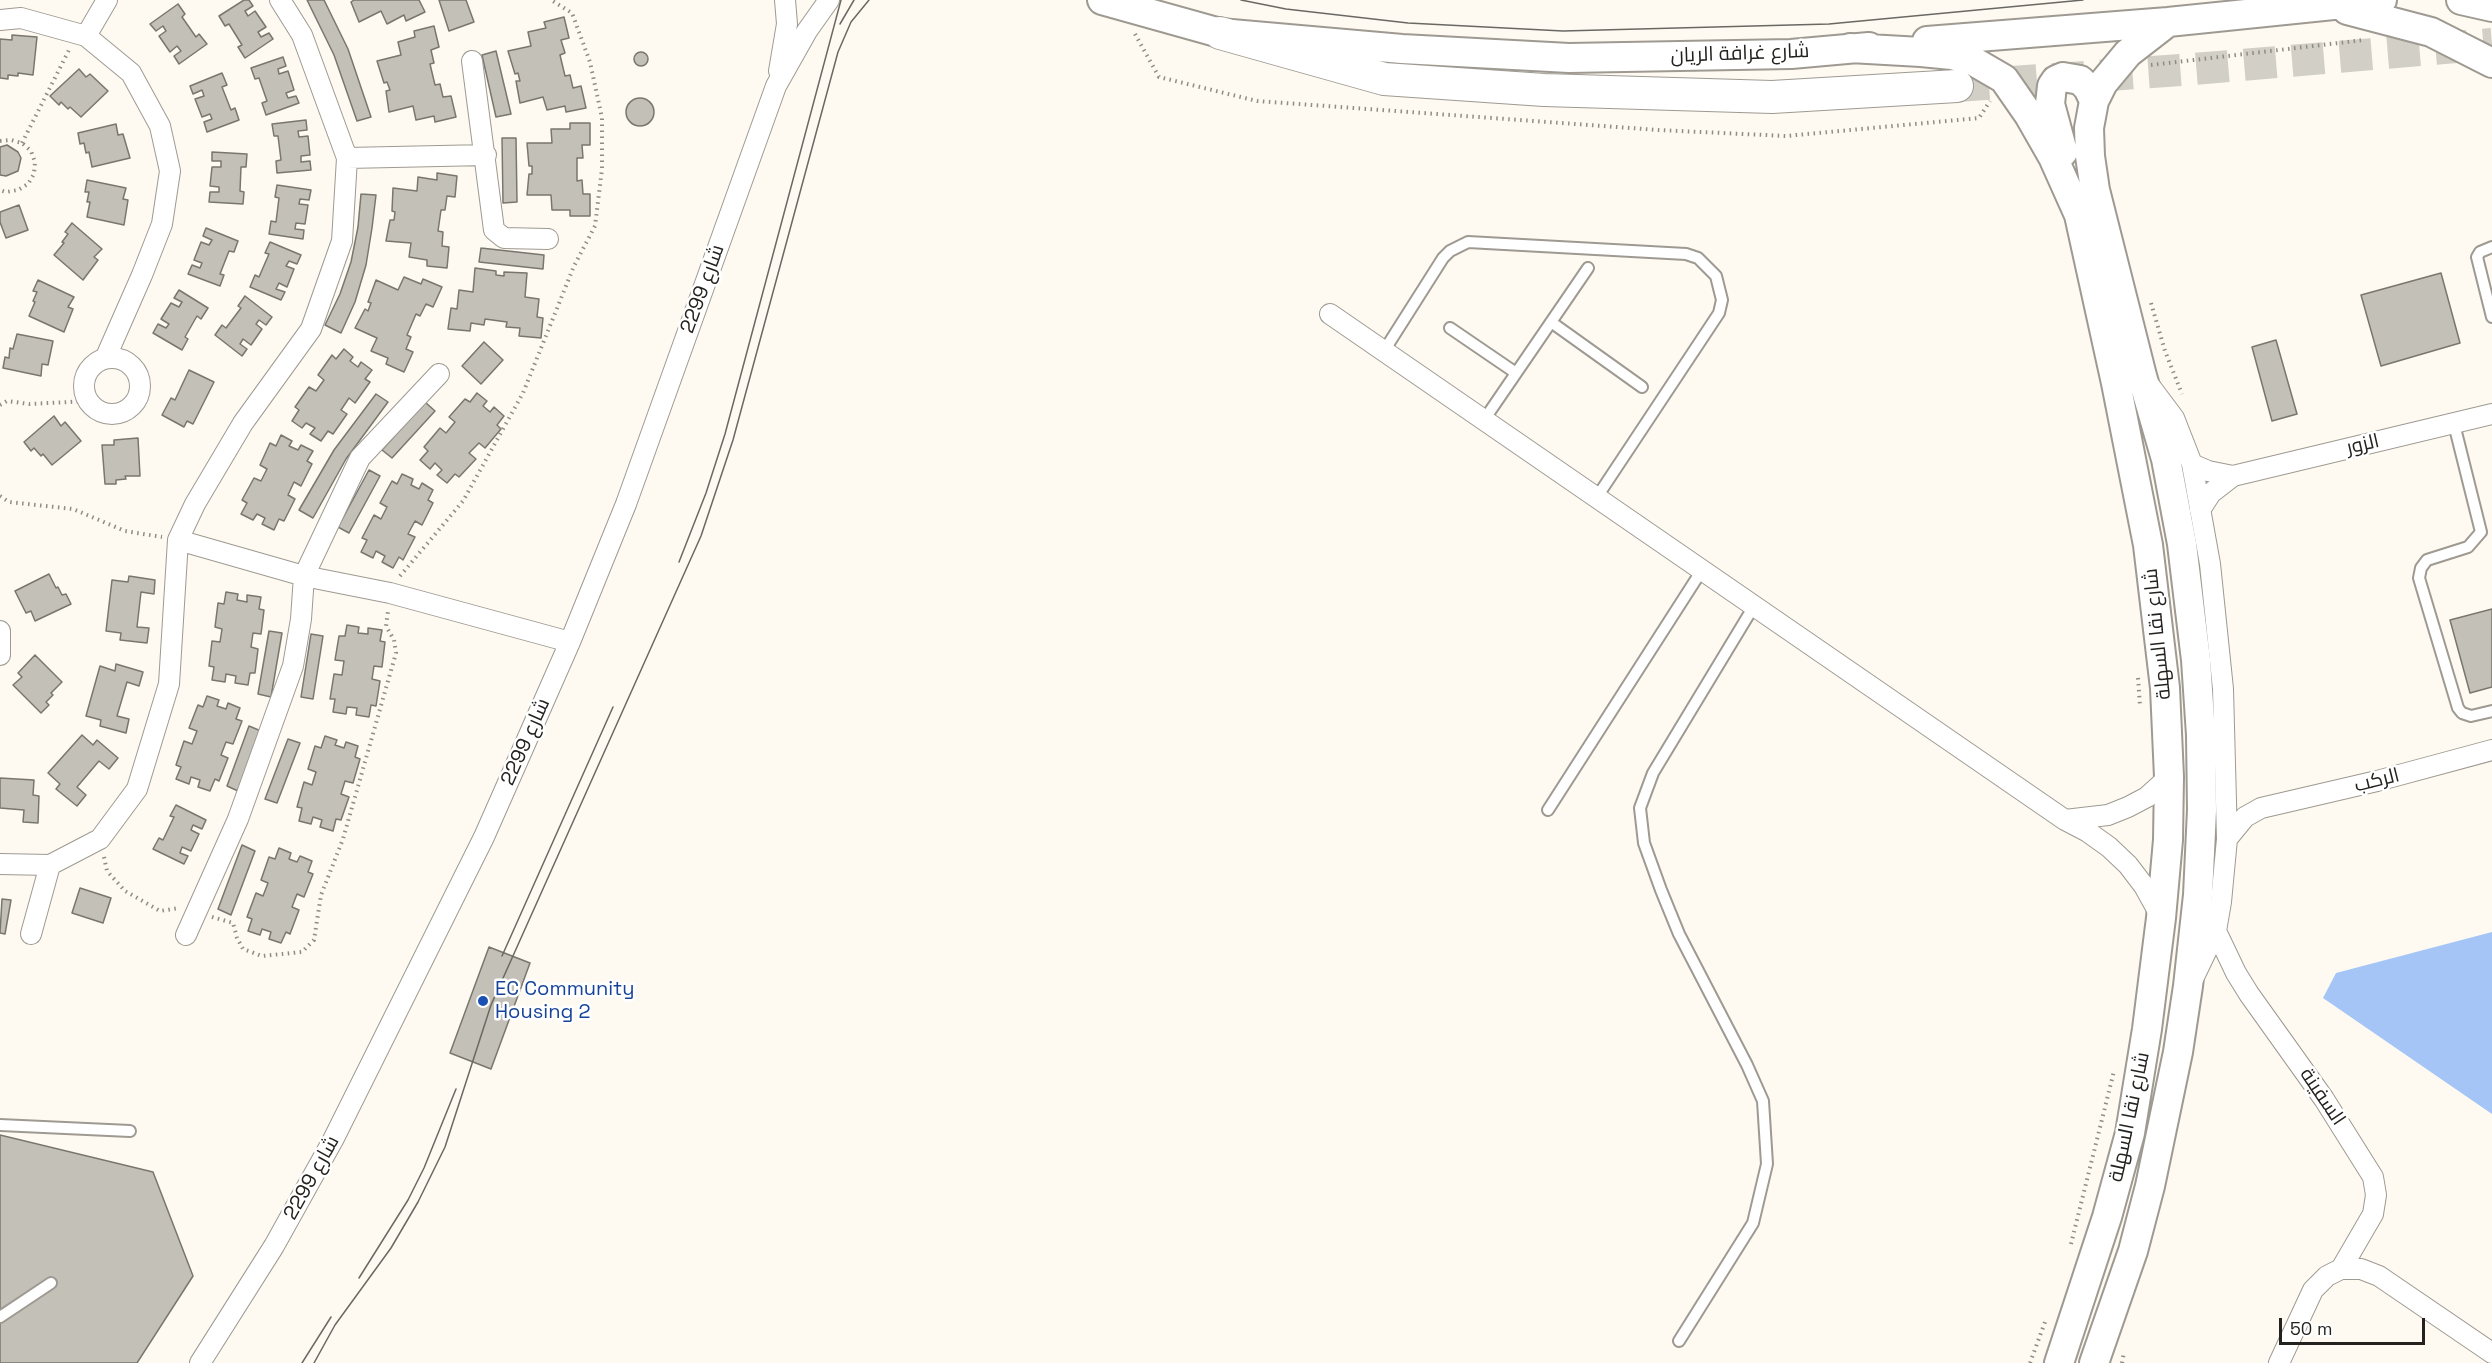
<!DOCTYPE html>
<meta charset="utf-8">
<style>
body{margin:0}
#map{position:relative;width:2492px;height:1363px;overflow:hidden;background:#fefaf1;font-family:"Space Grotesk",sans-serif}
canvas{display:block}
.scale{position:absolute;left:2279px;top:1318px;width:146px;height:27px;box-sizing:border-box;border:3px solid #23221f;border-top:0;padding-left:8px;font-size:18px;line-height:21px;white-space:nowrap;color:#23221f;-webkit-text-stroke:4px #fff;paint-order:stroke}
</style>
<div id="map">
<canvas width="2492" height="1363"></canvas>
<div class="scale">50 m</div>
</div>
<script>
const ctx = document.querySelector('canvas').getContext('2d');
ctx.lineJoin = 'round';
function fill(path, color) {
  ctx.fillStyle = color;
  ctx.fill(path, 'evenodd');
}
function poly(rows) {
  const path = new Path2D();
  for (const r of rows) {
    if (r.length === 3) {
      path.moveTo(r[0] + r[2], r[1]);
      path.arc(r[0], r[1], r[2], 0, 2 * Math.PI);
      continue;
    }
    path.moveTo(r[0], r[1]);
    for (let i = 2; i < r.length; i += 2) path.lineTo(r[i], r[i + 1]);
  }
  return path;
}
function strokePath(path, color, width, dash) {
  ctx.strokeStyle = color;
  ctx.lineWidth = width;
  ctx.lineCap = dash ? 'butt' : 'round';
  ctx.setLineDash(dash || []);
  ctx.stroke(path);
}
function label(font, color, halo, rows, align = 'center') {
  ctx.font = font + ' "Space Grotesk",Cairo,sans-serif';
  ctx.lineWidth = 5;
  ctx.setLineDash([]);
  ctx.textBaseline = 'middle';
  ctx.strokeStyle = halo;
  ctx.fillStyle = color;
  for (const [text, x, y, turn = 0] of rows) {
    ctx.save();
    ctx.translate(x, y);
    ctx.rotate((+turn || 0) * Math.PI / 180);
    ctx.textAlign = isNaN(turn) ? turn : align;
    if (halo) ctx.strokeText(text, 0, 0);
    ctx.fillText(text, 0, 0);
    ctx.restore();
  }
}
fill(poly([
 [2492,932,2492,1114,2323,998,2336,973]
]), '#a4c5f6');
const building = poly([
 [244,0,249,0,253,6,245,11,248,16,255,11,266,27,258,32,261,37,269,33,273,39,245,58,238,47,242,45,229,24,225,26,219,16,244,0],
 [307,0,324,0,348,49,371,117,357,121,334,55,307,0],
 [354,0,419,0,425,12,406,21,404,15,387,24,381,11,359,22,351,2,354,0],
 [439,0,466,0,474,22,449,31,439,0],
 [178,4,185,14,182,17,196,37,199,34,207,44,179,64,174,56,181,51,177,46,170,52,159,36,166,31,163,26,156,31,150,24,178,4],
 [564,17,569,38,561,40,565,53,560,55,565,76,570,75,573,88,581,86,586,108,566,112,565,106,547,110,543,97,520,103,516,81,520,81,518,73,515,74,508,51,531,46,528,32,546,28,544,22,564,17],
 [434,26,439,47,431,50,434,63,430,64,435,85,440,84,443,97,451,96,456,117,435,122,434,116,416,120,413,106,389,112,386,91,390,90,387,82,384,83,377,61,401,55,398,42,415,37,414,31,434,26],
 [12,35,37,37,33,75,18,73,18,76,8,75,8,79,0,78,0,39,12,40,12,35],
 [496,51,511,114,496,117,482,55,496,51],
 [641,59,7],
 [283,57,286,66,278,69,279,74,288,71,294,90,286,93,288,98,296,96,299,103,266,115,262,103,267,101,259,78,255,79,251,68,283,57],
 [79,69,86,77,90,74,108,91,81,117,70,107,68,109,61,102,59,105,50,96,79,69],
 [222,73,227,85,222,87,231,110,235,108,239,120,207,132,204,122,212,119,210,114,202,117,195,99,204,96,202,90,193,94,190,86,222,73],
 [640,112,14],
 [306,120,307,130,298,131,299,137,308,136,310,155,301,156,301,162,310,161,311,170,277,173,276,161,281,160,278,136,274,136,272,124,306,120],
 [570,123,590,123,590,145,582,145,583,158,577,158,577,181,582,180,583,194,590,194,590,216,570,216,570,210,552,210,551,195,527,195,529,174,532,174,532,166,529,166,527,143,552,143,551,129,570,129,570,123],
 [116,124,118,135,123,134,130,158,92,167,89,152,86,153,84,143,80,144,78,133,116,124],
 [502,138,516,138,517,202,503,203,502,138],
 [7,145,18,152,21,158,18,171,6,176,0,175,0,147,7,145],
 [212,152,247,154,246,167,241,167,240,191,244,192,243,204,209,202,210,192,219,192,219,187,210,186,212,167,221,167,221,161,212,161,212,152],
 [437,173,457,176,455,197,447,196,445,210,441,210,438,231,443,232,442,246,449,247,447,268,427,266,427,260,409,257,411,243,386,241,390,220,394,220,395,212,392,211,393,188,417,191,418,177,437,180,437,173],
 [87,180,126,188,123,199,128,200,124,225,87,217,90,202,87,202,89,192,85,192,87,180],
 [277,185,311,190,309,200,300,199,299,204,308,205,305,224,296,223,295,229,304,230,303,239,269,234,271,221,276,222,279,198,275,197,277,185],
 [361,194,376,195,372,228,366,265,355,302,341,333,325,325,340,294,351,262,358,227,361,194],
 [19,205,28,230,6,238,0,222,0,212,19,205],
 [72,223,102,249,94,257,98,260,83,280,54,255,64,243,62,242,68,234,65,232,72,223],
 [206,228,238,241,234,252,229,251,220,274,224,275,220,286,188,274,192,265,200,268,202,263,194,260,201,242,209,245,212,240,203,236,206,228],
 [270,242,301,255,297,264,289,261,286,266,294,269,287,287,279,283,276,289,285,292,281,300,250,287,255,275,259,277,269,254,265,253,270,242],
 [481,248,544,255,543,269,479,262,481,248],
 [475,268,496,271,496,275,504,276,504,272,527,273,525,297,539,299,537,317,543,318,541,338,519,336,520,328,506,327,507,322,485,319,484,325,471,323,470,331,448,329,451,308,457,309,459,290,473,292,475,268],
 [2441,273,2460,343,2381,366,2361,295,2441,273],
 [404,277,421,284,423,279,442,287,433,307,426,304,420,316,416,314,407,335,411,337,406,349,413,352,404,372,386,364,388,358,371,351,377,338,355,328,365,309,368,311,371,303,368,302,376,280,398,290,404,277],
 [38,280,74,297,68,307,73,309,64,332,29,316,35,302,33,301,37,292,33,291,38,280],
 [179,290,208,308,201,319,197,316,185,337,188,339,182,350,153,333,158,324,166,328,169,324,161,319,171,303,179,307,182,302,174,298,179,290],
 [245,296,272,317,266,325,259,320,256,324,262,329,251,345,243,339,240,344,247,349,242,356,215,335,222,325,226,328,241,308,238,306,245,296],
 [17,334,53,341,48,365,42,364,41,376,3,368,5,357,9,358,10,348,13,349,17,334],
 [2276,340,2297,414,2272,421,2252,347,2276,340],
 [484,342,503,360,481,384,462,366,484,342],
 [344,349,353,357,350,361,358,367,361,362,372,370,365,379,370,382,355,403,349,398,341,410,347,414,333,434,328,431,321,441,310,434,315,428,306,423,302,428,292,421,299,410,295,407,309,387,316,391,324,380,318,375,332,355,336,359,344,349],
 [189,370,214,382,193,424,187,421,184,427,162,415,171,398,175,400,189,370],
 [477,393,487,401,483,406,490,412,494,407,504,416,497,425,501,429,485,448,479,443,469,453,476,459,459,477,455,474,447,483,437,475,442,470,435,463,430,469,420,460,428,451,424,447,440,428,446,433,455,422,449,417,465,399,470,402,477,393],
 [376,394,388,402,346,459,313,518,299,510,334,450,376,394],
 [425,402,435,411,392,458,382,450,425,402],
 [54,416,61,426,65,422,81,441,52,465,43,454,41,456,34,448,31,451,24,442,54,416],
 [281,435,292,441,289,446,298,450,301,445,313,451,307,461,312,464,301,486,294,482,288,495,295,499,284,521,279,519,274,530,262,524,265,518,257,514,253,520,241,514,247,503,242,500,254,478,261,481,267,469,260,465,270,443,276,446,281,435],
 [138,438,140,476,125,476,126,479,116,480,116,484,105,484,102,445,114,445,114,440,138,438],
 [369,470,380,476,349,533,338,527,369,470],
 [402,474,413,479,411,485,419,489,422,483,433,490,428,500,433,503,422,525,415,521,408,534,415,537,403,560,399,557,393,568,382,562,385,556,376,551,373,558,361,552,367,540,362,538,374,515,381,519,387,507,380,503,392,481,397,484,402,474],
 [49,574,56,588,58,587,62,595,66,594,71,604,35,621,31,611,26,613,15,591,49,574],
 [129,576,155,580,154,594,141,592,137,627,149,628,147,643,120,640,121,633,106,631,112,580,128,582,129,576],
 [226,592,238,594,237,600,247,602,247,595,261,597,259,609,264,610,261,634,253,633,251,647,258,649,255,673,250,673,248,685,235,683,236,676,226,674,225,682,212,680,214,667,209,666,212,641,220,642,222,629,215,627,218,603,224,604,226,592],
 [2492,609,2492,687,2470,693,2450,620,2492,609],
 [347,625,359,627,358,633,368,634,368,628,382,630,380,641,385,642,382,667,374,666,372,679,380,681,376,706,371,705,369,717,356,715,357,708,347,707,346,714,333,712,335,699,330,699,334,674,342,675,344,661,335,660,339,636,345,636,347,625],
 [269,631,282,633,271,697,258,694,269,631],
 [311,634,323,636,313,699,301,697,311,634],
 [35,655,62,682,51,693,53,695,46,702,49,705,41,713,13,685,22,677,18,673,35,655],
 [116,664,143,672,139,686,127,682,117,716,129,719,126,733,100,726,101,720,86,716,100,666,115,671,116,664],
 [207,696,219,700,217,706,226,709,228,703,240,708,236,719,242,721,233,744,226,742,221,755,228,758,219,781,215,779,210,791,198,787,200,780,191,777,189,784,176,779,181,767,176,765,184,741,192,744,197,731,189,728,198,705,203,707,207,696],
 [249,726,261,731,238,791,227,786,249,726],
 [82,735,93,745,97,740,118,758,109,769,99,761,77,787,86,795,77,806,56,789,60,784,48,773,82,735],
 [325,736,337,740,335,745,344,748,346,742,358,746,355,757,360,759,353,783,345,781,341,794,349,797,341,820,336,819,333,831,320,827,322,820,313,817,311,824,299,821,302,808,297,807,304,782,312,785,316,772,308,769,315,746,321,748,325,736],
 [288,739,300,743,277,803,265,799,288,739],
 [0,778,34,780,33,795,39,796,38,823,23,822,24,810,0,808,0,778],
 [176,805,206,820,202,829,193,825,191,830,199,834,191,851,182,847,180,853,188,856,184,864,153,849,159,838,163,840,174,817,170,816,176,805],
 [242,845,255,851,231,915,218,909,242,845],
 [279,848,291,853,289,859,297,862,300,856,312,861,308,872,313,874,304,897,297,894,292,907,299,910,290,934,286,932,281,943,269,939,271,932,262,929,260,935,248,931,252,919,247,917,256,893,263,896,268,883,261,880,269,857,275,859,279,848],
 [80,888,111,898,103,923,72,913,80,888],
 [2,899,11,900,5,934,0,933,2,899],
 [489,947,530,963,491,1069,450,1053,489,947],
 [0,1135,153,1172,193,1276,137,1363,0,1363,0,1135]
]);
fill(building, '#c3c0b7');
strokePath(building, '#79766f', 1.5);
strokePath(poly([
 [1957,86,2194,69,2492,44]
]), '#d2cfc7', 32, [32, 16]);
const lane = poly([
 [2492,247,2480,252,2477,257,2492,317],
 [1551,322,1642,387],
 [1450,328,1516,373],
 [1384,351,1443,258,1450,251,1468,242,1686,254,1698,258,1716,276,1722,300,1719,313,1597,497],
 [1484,420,1588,268],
 [2454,424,2481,532,2468,547,2427,560,2421,568,2419,578,2458,708,2462,713,2471,716,2492,711],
 [1548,810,1702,570],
 [0,1125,130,1131],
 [0,1317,51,1283],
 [1679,1341,1753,1223,1767,1164,1763,1101,1747,1065,1679,934,1661,890,1644,843,1640,808,1653,773,1754,606]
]);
const street = poly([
 [0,20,21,18,86,36,131,73,160,126,170,171,162,224,142,275,105,359],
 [86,36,107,0],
 [472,61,494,230,504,238,548,239],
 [779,71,787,24,785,0],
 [347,158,486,155],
 [1330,314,2065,820,2088,832,2109,847,2128,865,2144,886,2160,915],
 [112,386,28],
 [2150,386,2174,418,2192,464,2210,564,2223,689,2227,839,2221,902,2216,931,2193,979],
 [2192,464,2208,471,2233,476],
 [2200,510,2211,493,2233,476,2492,414],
 [178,540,304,576,390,593,570,642],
 [0,631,0,655],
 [2065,820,2108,815,2128,807,2147,797,2169,777],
 [2227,839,2245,817,2261,808,2377,781,2492,750],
 [0,864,50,865,100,839,137,789,169,684,178,540,195,504,243,423,311,329,342,241,347,158,302,35,280,0],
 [2216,931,2236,973,2249,994,2324,1099,2373,1177,2376,1195,2373,1214,2341,1269],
 [31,934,50,865],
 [186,935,238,819,293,666,301,619,304,576,360,458,439,374],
 [200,1363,274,1246,333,1140,484,837,570,642,626,504,776,86,807,31,829,0],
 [2279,1363,2313,1290,2327,1276,2341,1269,2361,1269,2379,1276,2492,1353]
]);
const secondary = poly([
 [1102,0,1220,33,1402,49,1569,58,1791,54,1869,47],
 [2461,0,2492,7],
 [2347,10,2431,32,2492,63],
 [1927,41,2168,22,2382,0],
 [1850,48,1921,52,1952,55,1973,61,2004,79,2029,115,2053,157,2079,215,2116,383,2148,545,2165,688,2169,777,2168,840,2161,918,2147,1029,2130,1133,2107,1217,2059,1363],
 [2063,152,2050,104,2052,86,2056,80,2063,77,2080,80,2088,88,2094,101],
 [2094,1363,2133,1251,2150,1186,2178,1052,2188,986,2198,895,2202,810,2201,735,2196,660,2182,544,2166,459,2142,376,2095,190,2090,156,2089,128,2094,101,2103,83,2128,53,2168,22]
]);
const primary = poly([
 [1220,33,1384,79,1544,90,1772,97,1957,86]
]);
strokePath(lane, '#9e9a92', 14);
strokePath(street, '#9e9a92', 22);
strokePath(secondary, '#9e9a92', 32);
strokePath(primary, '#9e9a92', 34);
strokePath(poly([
 [1135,34,1159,77,1257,101,1658,130,1786,136,1979,118,1990,101],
 [2151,65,2364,40],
 [0,141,11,140,22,143,31,151,35,162,34,174,28,184,18,190,6,192,0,190],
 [22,143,69,50],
 [2151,303,2165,351,2182,394],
 [0,405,7,401,29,404,89,401],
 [0,496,9,502,73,509,125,531,162,537],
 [400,576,463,501,523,393,574,266,595,226,602,169,602,118,590,62,572,13,551,0],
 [2138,678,2140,706],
 [104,857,107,871,125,891,160,911,179,908],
 [212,917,233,923,237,938,243,949,262,956,302,952,314,940,321,895,343,839,396,653,394,640,386,626,388,611],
 [2071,1244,2114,1071],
 [2030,1363,2045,1322],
 [2122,1363,2124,1352]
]), '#8f8c86', 4, [1.5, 4.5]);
strokePath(lane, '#fff', 10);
strokePath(street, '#fff', 20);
strokePath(secondary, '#fff', 28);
strokePath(primary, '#fff', 32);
strokePath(poly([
 [1241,0,1286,9,1408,23,1563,31,1829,24,2083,0],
 [840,24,854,0],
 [679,562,706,493,725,434,841,0],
 [502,956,613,707],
 [359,1278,408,1200,424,1168,456,1089],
 [302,1363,331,1317],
 [314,1363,335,1325,391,1248,418,1202,445,1147,491,1005,701,536,733,440,838,52,851,22,869,0]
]), '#6a6863', 1.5);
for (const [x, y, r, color] of [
 [483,1001,6,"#1a4fb4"]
]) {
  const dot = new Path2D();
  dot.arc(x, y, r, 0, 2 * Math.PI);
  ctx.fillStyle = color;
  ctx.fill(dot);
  strokePath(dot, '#fff', 2);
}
label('20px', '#23221f', '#fff', [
 ["شارع غرافة الريان",1740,54,-2],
 ["شارع 2299",703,289,-70],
 ["الزور",2363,445,-13],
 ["شارع نقا السهلة",2158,634,-96],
 ["شارع 2299",526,742,-66],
 ["الركب",2377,781,-14],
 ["السفينة",2322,1097,56],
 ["شارع نقا السهلة",2130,1117,-78],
 ["شارع 2299",312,1178,-61]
]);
label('20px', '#164399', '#fff', [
 ["EC Community",495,990],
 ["Housing 2",495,1013]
], 'left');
</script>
